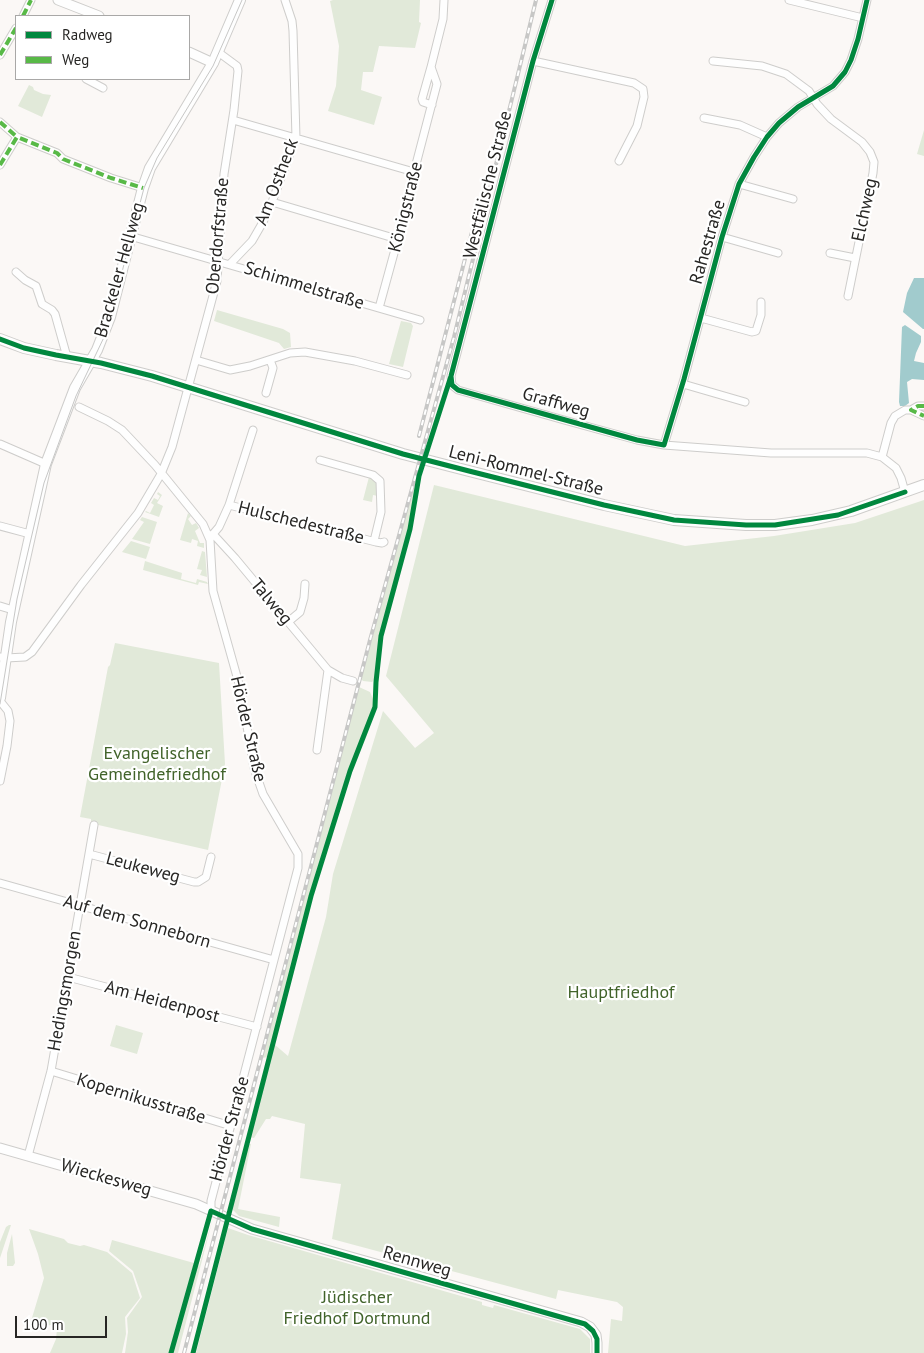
<!DOCTYPE html>
<meta charset="utf-8">
<style>
body{margin:0}
#map{position:relative;width:924px;height:1353px;overflow:hidden;background:#fbf8f6;font-family:"PT Sans",sans-serif}
canvas{display:block}
.legend{position:absolute;left:15px;top:15px;width:175px;height:65px;box-sizing:border-box;background:#fff;border:1px solid #a9a8a7;margin:0;padding:6px 9px;list-style:none;font-size:15px;color:#272624}
.legend li{display:flex;align-items:center;gap:10px;height:25px}
.legend b{width:25px;border:1px solid #a9a8a7}
.scale{position:absolute;left:15px;top:1316px;width:92px;height:22px;box-sizing:border-box;border:2px solid #272624;border-top:0;padding-left:6px;font-size:15px;line-height:18px;white-space:nowrap;color:#272624;-webkit-text-stroke:4px #fff;paint-order:stroke}
</style>
<div id="map">
<canvas width="924" height="1353"></canvas>
<ul class="legend">
<li><b style="height:6px;background:#00873e"></b>Radweg</li>
<li><b style="height:6px;background:#58b947"></b>Weg</li>
</ul>
<div class="scale">100 m</div>
</div>
<script>
const ctx = document.querySelector('canvas').getContext('2d');
ctx.lineJoin = 'round';
function fill(path, color) {
  ctx.fillStyle = color;
  ctx.fill(path, 'evenodd');
}
function poly(rows) {
  const path = new Path2D();
  for (const r of rows) {
    path.moveTo(r[0], r[1]);
    for (let i = 2; i < r.length; i += 2) path.lineTo(r[i], r[i + 1]);
  }
  return path;
}
function strokePath(path, color, width, dash) {
  ctx.strokeStyle = color;
  ctx.lineWidth = width;
  ctx.lineCap = dash ? 'butt' : 'round';
  ctx.setLineDash(dash || []);
  ctx.stroke(path);
}
function label(font, color, halo, rows, align = 'center') {
  ctx.font = font + ' "PT Sans",sans-serif';
  ctx.lineWidth = 4.5;
  ctx.setLineDash([]);
  ctx.textBaseline = 'middle';
  ctx.strokeStyle = halo;
  ctx.fillStyle = color;
  for (const [text, x, y, turn = 0] of rows) {
    ctx.save();
    ctx.translate(x, y);
    ctx.rotate((+turn || 0) * Math.PI / 180);
    ctx.textAlign = isNaN(turn) ? turn : align;
    if (halo) ctx.strokeText(text, 0, 0);
    ctx.fillText(text, 0, 0);
    ctx.restore();
  }
}
fill(poly([
 [333,0,420,0,419,22,421,23,415,48,379,46,373,72,363,72,361,90,382,97,374,125,328,111,336,86,339,46,330,1],
 [29,85,33,87,34,90,43,94,51,95,42,117,18,106],
 [924,130,924,156,917,154],
 [217,310,283,329,290,333,291,347,284,349,279,343,214,321],
 [401,321,411,323,413,326,403,367,389,364],
 [417,475,418,475,410,524,380,634,375,679,372,682,363,681,361,679],
 [369,477,378,481,378,496,373,495,372,502,363,500],
 [434,485,685,546,774,536,855,523,924,500,924,1353,608,1353,611,1319,622,1321,623,1307,617,1302,558,1290,556,1299,332,1239,341,1184,300,1178,305,1124,272,1116,270,1119,266,1119,254,1138,249,1137,274,1044,288,1056,326,917,333,874,383,711,415,748,434,733,386,676],
 [158,492,162,495,157,503,163,506,159,517,145,512,146,511,150,513,154,505,151,503,154,498,158,500,160,496,157,494],
 [188,513,191,516,188,519,192,525,196,523,199,528,195,531,200,543,204,543,204,548,197,546,198,541,192,539,191,543,180,540],
 [142,517,157,522,150,544,132,539,144,522,140,520],
 [131,541,150,547,146,559,122,552],
 [202,551,205,552,207,577,200,575,202,570,197,569],
 [145,561,182,573,181,579,196,583,197,579,207,582,208,584,199,582,198,585,143,570],
 [115,643,219,663,225,764,208,850,94,824,91,823,91,819,80,817,108,667,110,665],
 [359,687,370,692,373,699,373,709,347,774,316,873,268,1057,262,1058],
 [116,1025,143,1033,137,1054,110,1046],
 [249,1144,251,1144,238,1209,280,1217,279,1227,239,1216,231,1208,247,1146],
 [213,1218,178,1353,173,1353,194,1274,198,1265,199,1266],
 [9,1225,11,1225,0,1258,0,1242,6,1227],
 [228,1228,248,1235,482,1302,482,1305,493,1308,494,1305,580,1329,590,1339,590,1353,196,1353],
 [29,1229,64,1239,68,1243,80,1246,84,1245,107,1252,132,1273,140,1298,125,1317,126,1334,122,1353,50,1353,56,1339,57,1329,55,1324,46,1326,34,1323,31,1332,28,1331,44,1278,38,1254],
 [12,1234,15,1263,13,1266,7,1266,7,1253],
 [112,1240,194,1263,170,1353,125,1353,128,1332,127,1318,142,1297,133,1271,109,1251]
]), '#e1e9d9');
fill(poly([
 [914,278,924,278,924,329,923,329,903,312,907,293],
 [905,325,921,336,921,342,916,353,914,361,924,363,924,380,912,379,907,382,909,403,905,406,900,406,899,402,902,327]
]), '#a1cbcd');
const minor = poly([
 [552,0,533,61,451,376,452,385,458,390,564,420,637,440,664,445,771,453,867,453,882,457,896,468,901,478,905,492],
 [789,0,863,18],
 [23,16,31,0],
 [0,55,16,28],
 [533,61,634,83,643,89,644,97,637,126,619,161],
 [713,61,762,66,786,74,809,91,817,104,831,119,862,142,870,152,874,162,873,173,848,296],
 [431,67,422,99,423,102,432,105],
 [86,79,103,88],
 [704,118,740,125,767,137],
 [233,120,414,172],
 [0,122,17,137],
 [0,165,17,137,57,153,63,159,111,178,143,188],
 [739,184,793,199],
 [272,202,397,239],
 [130,236,420,320],
 [722,237,778,253],
 [830,253,855,258],
 [230,264,252,241,263,222,272,202,296,138,293,31,292,21,285,0],
 [16,272,25,280,36,286,42,304,52,310,55,314,67,357],
 [379,308,414,180,414,172,437,84,431,67,443,19,444,0],
 [701,318,752,332,756,331,761,315,761,302],
 [196,360,230,370,250,366,290,353,305,352,355,361,407,375],
 [683,384,745,402],
 [266,393,273,368,270,360],
 [79,407,108,421,122,430,155,465,203,524,210,540,213,591,241,691,254,768,263,794,298,854,298,868,211,1201,211,1211],
 [911,410,924,416],
 [0,444,46,464],
 [664,445,684,379,722,237,739,184,754,157,767,137,779,123,798,107,833,86,845,72,851,60,858,39,867,0],
 [882,457,891,423,895,416,905,410,911,410,918,406,924,406],
 [320,460,373,475,380,481,381,512,374,541],
 [229,505,376,542,382,543,384,542],
 [0,526,30,534],
 [213,534,235,558,328,670,342,678,353,681],
 [209,536,213,534,219,527,229,505,253,430],
 [0,606,13,610],
 [288,622,300,612,304,598,305,584],
 [0,657,6,658,25,657,32,652,81,585,138,513,161,474,172,447,217,281,224,174,234,110,238,71,237,66,218,52],
 [0,701,8,711,10,721,7,746,0,781],
 [317,750,328,670],
 [89,854,194,882,198,882,206,877,211,857],
 [0,883,274,960],
 [68,977,257,1027],
 [51,1071,231,1126],
 [28,1156,51,1071,94,825]
]);
const tertiary = poly([
 [58,0,99,16],
 [189,52,213,63],
 [0,1148,196,1204,252,1229,581,1322,590,1327,596,1335,597,1343,597,1353]
]);
const secondary = poly([
 [0,339,24,348,56,355,101,363,152,376,403,454,469,471,604,505,674,520,746,525,775,525,812,520,851,511,924,485],
 [0,698,11,622,46,464,75,388,97,350,110,317,143,188,150,168,213,63,240,0]
]);
strokePath(minor, '#cecdcb', 9);
strokePath(tertiary, '#cecdcb', 11);
strokePath(secondary, '#cecdcb', 12);
strokePath(minor, '#fefefe', 7);
strokePath(tertiary, '#fefefe', 9);
strokePath(secondary, '#fefefe', 10);
strokePath(poly([
 [0,704,17,599,44,483,76,396,106,333,144,188,157,158,213,66,242,0]
]), '#c7c7c6', 1);
const rail = poly([
 [419,436,480,201],
 [184,1353,370,640,454,337,536,0]
]);
strokePath(rail, '#c7c7c6', 4);
strokePath(rail, '#fff', 2, [5.5]);
strokePath(poly([
 [23,16,31,0],
 [0,55,16,28],
 [0,122,17,137],
 [0,165,17,137,57,153,63,159,111,178,143,188],
 [924,406,918,406,911,410,924,416]
]), '#58b947', 4, [8, 4]);
strokePath(poly([
 [0,339,24,348,56,355,101,363,152,376,403,454,469,471,604,505,674,520,746,525,775,525,838,515,905,492],
 [451,376,452,385,458,390,637,440,664,445,684,379,722,237,739,184,754,157,767,137,779,123,798,107,833,86,845,72,851,60,858,39,867,0],
 [171,1353,211,1211,252,1229,585,1324,593,1331,597,1339,597,1353],
 [193,1353,311,896,350,771,375,707,376,682,381,636,410,529,419,476,451,376,533,61,552,0]
]), '#00873e', 5);
label('18px', '#272624', '#fff', [
 ["Am Ostheck",277,182,-69],
 ["Westfälische Straße",488,185,-76],
 ["Königstraße",406,207,-76],
 ["Elchweg",865,210,-78],
 ["Oberdorfstraße",218,236,-85],
 ["Rahestraße",708,242,-74],
 ["Brackeler Hellweg",120,270,-74],
 ["Schimmelstraße",304,286,17],
 ["Graffweg",556,403,16],
 ["Leni-Rommel-Straße",526,471,14],
 ["Hulschedestraße",301,523,14],
 ["Talweg",271,602,50],
 ["Hörder Straße",248,729,77],
 ["Leukeweg",143,868,15],
 ["Auf dem Sonneborn",137,922,16],
 ["Hedingsmorgen",65,991,-80],
 ["Am Heidenpost",162,1002,15],
 ["Kopernikusstraße",141,1099,17],
 ["Hörder Straße",230,1129,-75],
 ["Wieckesweg",106,1178,16],
 ["Rennweg",417,1262,16]
]);
label('18px', '#41632a', '#fff', [
 ["Evangelischer",157,754],
 ["Gemeindefriedhof",157,775],
 ["Hauptfriedhof",621,993],
 ["Jüdischer",357,1298],
 ["Friedhof Dortmund",357,1319]
]);
</script>
